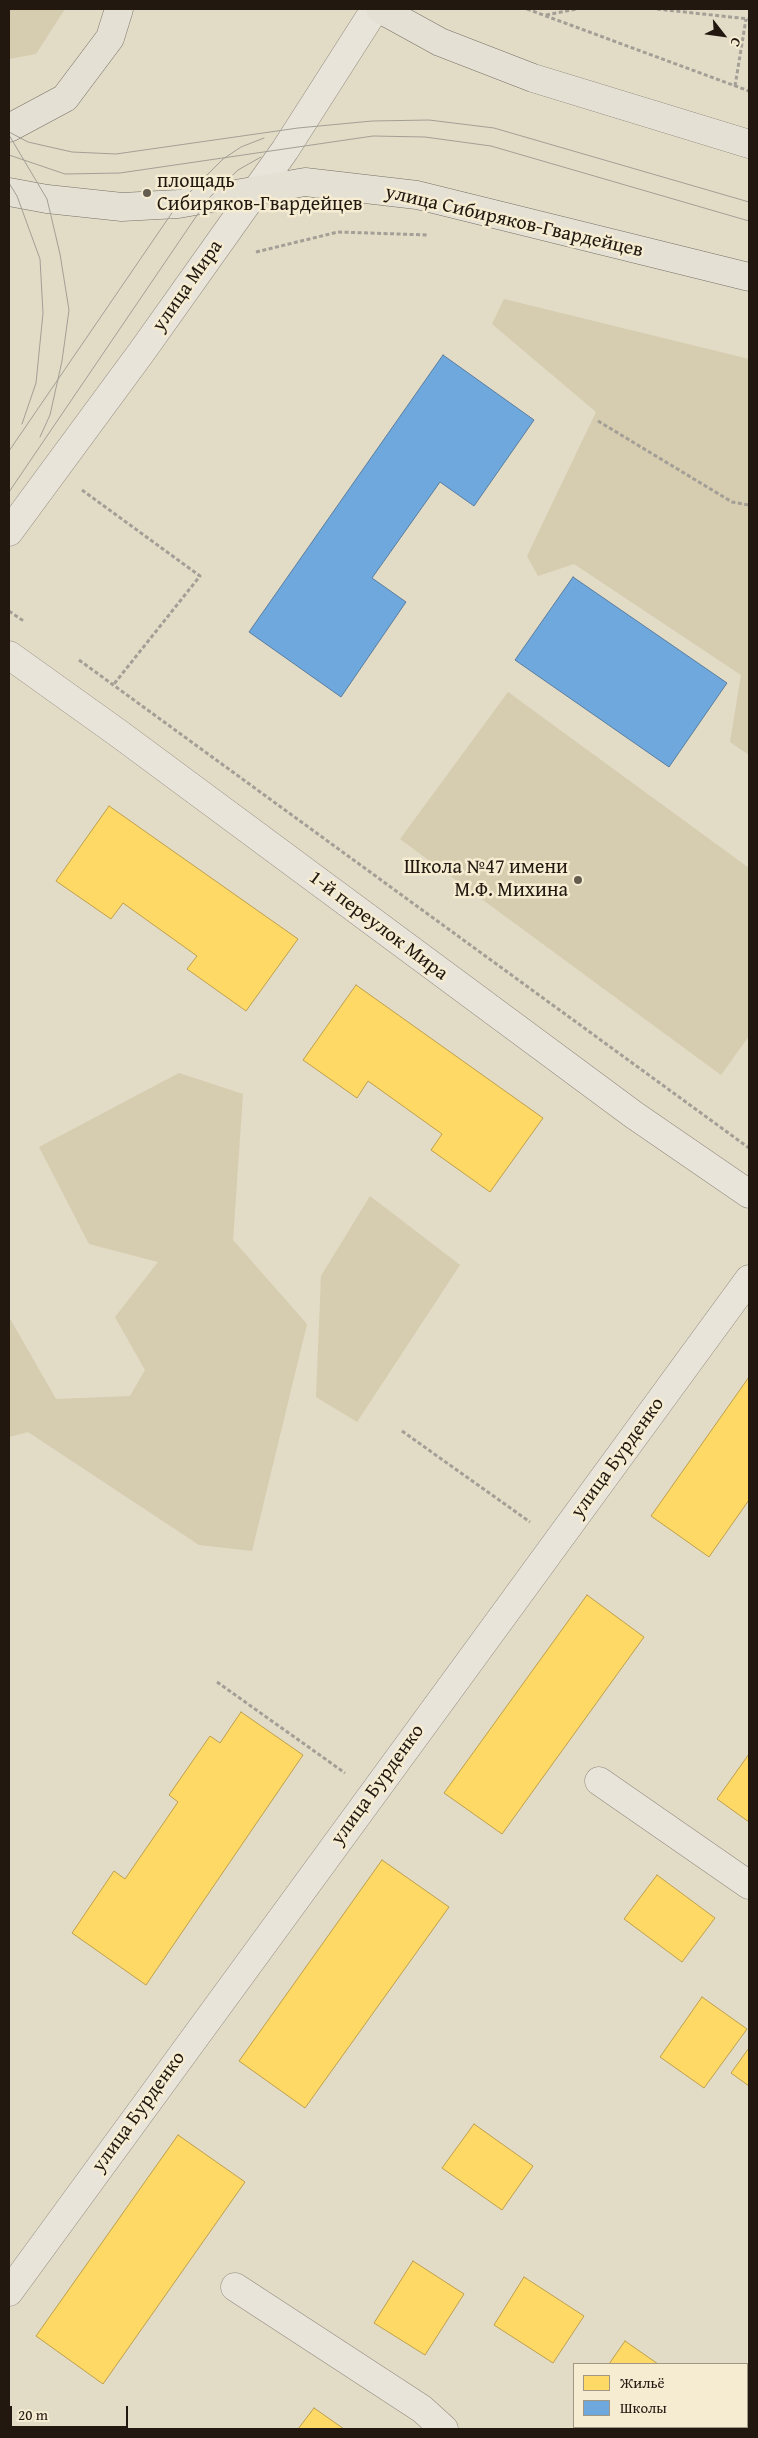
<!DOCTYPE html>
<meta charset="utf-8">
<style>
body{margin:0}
#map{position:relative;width:758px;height:2438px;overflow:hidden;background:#e2dbc6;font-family:"Gentium Book Plus",serif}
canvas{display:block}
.frame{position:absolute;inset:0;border:10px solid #221810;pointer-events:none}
.legend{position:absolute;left:573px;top:2363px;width:175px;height:65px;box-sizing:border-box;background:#f5ecd2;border:1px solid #a19784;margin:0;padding:6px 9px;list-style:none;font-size:15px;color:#221810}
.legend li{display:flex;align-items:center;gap:10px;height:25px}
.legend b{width:25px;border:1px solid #a19784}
.north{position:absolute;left:698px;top:10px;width:50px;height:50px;-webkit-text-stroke:4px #f5ecd2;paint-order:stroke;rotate:120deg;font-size:14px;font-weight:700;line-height:20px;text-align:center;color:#221810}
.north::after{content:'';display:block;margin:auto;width:18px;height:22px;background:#221810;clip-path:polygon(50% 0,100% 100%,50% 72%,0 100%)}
.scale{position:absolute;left:10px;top:2406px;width:118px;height:22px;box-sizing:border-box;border:2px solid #221810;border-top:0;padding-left:6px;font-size:15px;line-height:18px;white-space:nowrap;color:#221810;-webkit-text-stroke:4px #f5ecd2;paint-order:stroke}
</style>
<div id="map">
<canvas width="758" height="2438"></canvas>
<div class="frame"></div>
<ul class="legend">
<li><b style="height:14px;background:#ffd966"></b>Жильё</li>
<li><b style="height:14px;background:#6fa8dc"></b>Школы</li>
</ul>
<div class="north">С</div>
<div class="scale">20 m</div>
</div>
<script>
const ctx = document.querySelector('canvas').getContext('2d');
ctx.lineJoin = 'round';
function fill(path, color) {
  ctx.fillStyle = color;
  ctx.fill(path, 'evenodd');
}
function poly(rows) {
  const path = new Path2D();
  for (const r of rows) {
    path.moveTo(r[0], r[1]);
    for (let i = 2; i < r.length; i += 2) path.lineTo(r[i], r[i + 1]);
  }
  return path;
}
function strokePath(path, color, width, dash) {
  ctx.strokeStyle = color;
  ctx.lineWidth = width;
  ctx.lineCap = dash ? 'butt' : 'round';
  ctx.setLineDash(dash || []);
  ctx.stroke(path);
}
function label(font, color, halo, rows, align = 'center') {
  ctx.font = font + ' "Gentium Book Plus",serif';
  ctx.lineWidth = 5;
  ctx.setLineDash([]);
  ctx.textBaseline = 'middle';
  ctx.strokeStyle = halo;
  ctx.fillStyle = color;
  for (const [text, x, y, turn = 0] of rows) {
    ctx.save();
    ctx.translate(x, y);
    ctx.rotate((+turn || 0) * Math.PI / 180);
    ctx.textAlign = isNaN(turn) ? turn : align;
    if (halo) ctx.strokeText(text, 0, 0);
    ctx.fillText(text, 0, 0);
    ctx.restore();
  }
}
fill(poly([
 [9,9,65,9,36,54,9,59],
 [504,299,749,359,749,755,730,742,741,675,574,564,538,576,527,556,596,412,492,324],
 [508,692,749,868,749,1036,721,1075,400,839],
 [179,1073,243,1094,233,1240,307,1324,252,1551,199,1545,28,1432,9,1437,9,1317,56,1399,130,1396,145,1370,115,1317,158,1262,89,1244,39,1147],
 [370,1196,460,1265,357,1422,316,1397,321,1276]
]), '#d6ccaf');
const homes = poly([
 [109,806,298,939,246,1011,187,969,197,956,123,903,111,919,56,881,109,806],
 [356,985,543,1118,490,1192,431,1150,442,1134,368,1081,357,1098,303,1060,356,985],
 [749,1377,749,1500,709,1557,651,1516,749,1377],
 [587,1595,644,1637,502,1834,444,1793,587,1595],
 [241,1712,303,1755,146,1985,72,1933,114,1871,125,1879,178,1802,169,1795,210,1736,220,1743,241,1712],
 [749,1754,749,1822,717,1799,749,1754],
 [382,1860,449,1907,305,2108,239,2061,382,1860],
 [657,1875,715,1918,682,1962,624,1919,657,1875],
 [702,1997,747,2029,704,2088,660,2057,702,1997],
 [749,2048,749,2086,731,2073,749,2048],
 [474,2124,533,2166,502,2210,442,2168,474,2124],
 [178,2135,245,2182,103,2384,36,2336,178,2135],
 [413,2261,464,2294,425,2355,374,2323,413,2261],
 [524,2277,584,2316,553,2363,494,2325,524,2277],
 [625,2341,658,2364,609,2364,625,2341],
 [314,2408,344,2429,298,2429,314,2408],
 [593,2427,646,2427,644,2429,597,2429,593,2427]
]);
fill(homes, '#ffd966');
strokePath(homes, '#bd9f4c', 1);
const schools = poly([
 [443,355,534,420,474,506,440,482,372,578,406,602,341,697,249,632,443,355],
 [573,577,727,683,669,767,515,660,573,577]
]);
fill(schools, '#6fa8dc');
strokePath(schools, '#587d9f', 1);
const minor = poly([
 [9,532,143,350,285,150,375,9],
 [9,655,118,733,634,1115,749,1194],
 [599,1781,749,1885],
 [235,2287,422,2409,444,2429],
 [9,2292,749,1279]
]);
const major = poly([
 [380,9,440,42,533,78,749,144],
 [9,128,65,98,110,38,119,9],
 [9,192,47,199,122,207,178,204,305,182,417,195,749,277]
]);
strokePath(minor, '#908a7e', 29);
strokePath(major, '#757065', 29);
strokePath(poly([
 [527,9,749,91],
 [657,9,749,19],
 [546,15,577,9],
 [735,86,746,19],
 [256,252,338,232,428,235],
 [598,421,732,502,749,505],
 [82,490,200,576,114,684],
 [9,611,25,622],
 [79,660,749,1148],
 [402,1431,530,1522],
 [217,1682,345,1773]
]), '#a39f96', 3, [4, 2.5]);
strokePath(minor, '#e9e4da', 28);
strokePath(major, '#e5e0d4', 28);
strokePath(poly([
 [9,132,28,142,72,152,116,154,298,128,372,121,429,120,494,128,749,202],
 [9,135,47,199,60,254,69,310,62,361,50,415,40,437],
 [9,155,65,174,120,173,373,136,425,137,491,146,749,221],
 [9,183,17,196,40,259,43,313,36,383,22,424],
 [9,451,178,204,223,159,241,147,264,138],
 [9,492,208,199,238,170,261,157]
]), '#a39f96', 1);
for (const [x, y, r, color] of [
 [147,193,5,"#655c50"],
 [578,880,5,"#655c50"]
]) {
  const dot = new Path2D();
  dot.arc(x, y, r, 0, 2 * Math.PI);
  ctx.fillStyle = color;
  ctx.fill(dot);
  strokePath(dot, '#f5ecd2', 2);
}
label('20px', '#221810', '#f5ecd2', [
 ["площадь",157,182],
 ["Сибиряков-Гвардейцев",157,205],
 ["Школа №47 имени",568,868,"right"],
 ["М.Ф. Михина",568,891,"right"]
], 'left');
label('20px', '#221810', '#f5ecd2', [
 ["улица Сибиряков-Гвардейцев",514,222,13],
 ["улица Мира",188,286,-55],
 ["1-й переулок Мира",378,926,37],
 ["улица Бурденко",618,1458,-54],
 ["улица Бурденко",378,1785,-54],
 ["улица Бурденко",139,2112,-54]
]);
</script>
